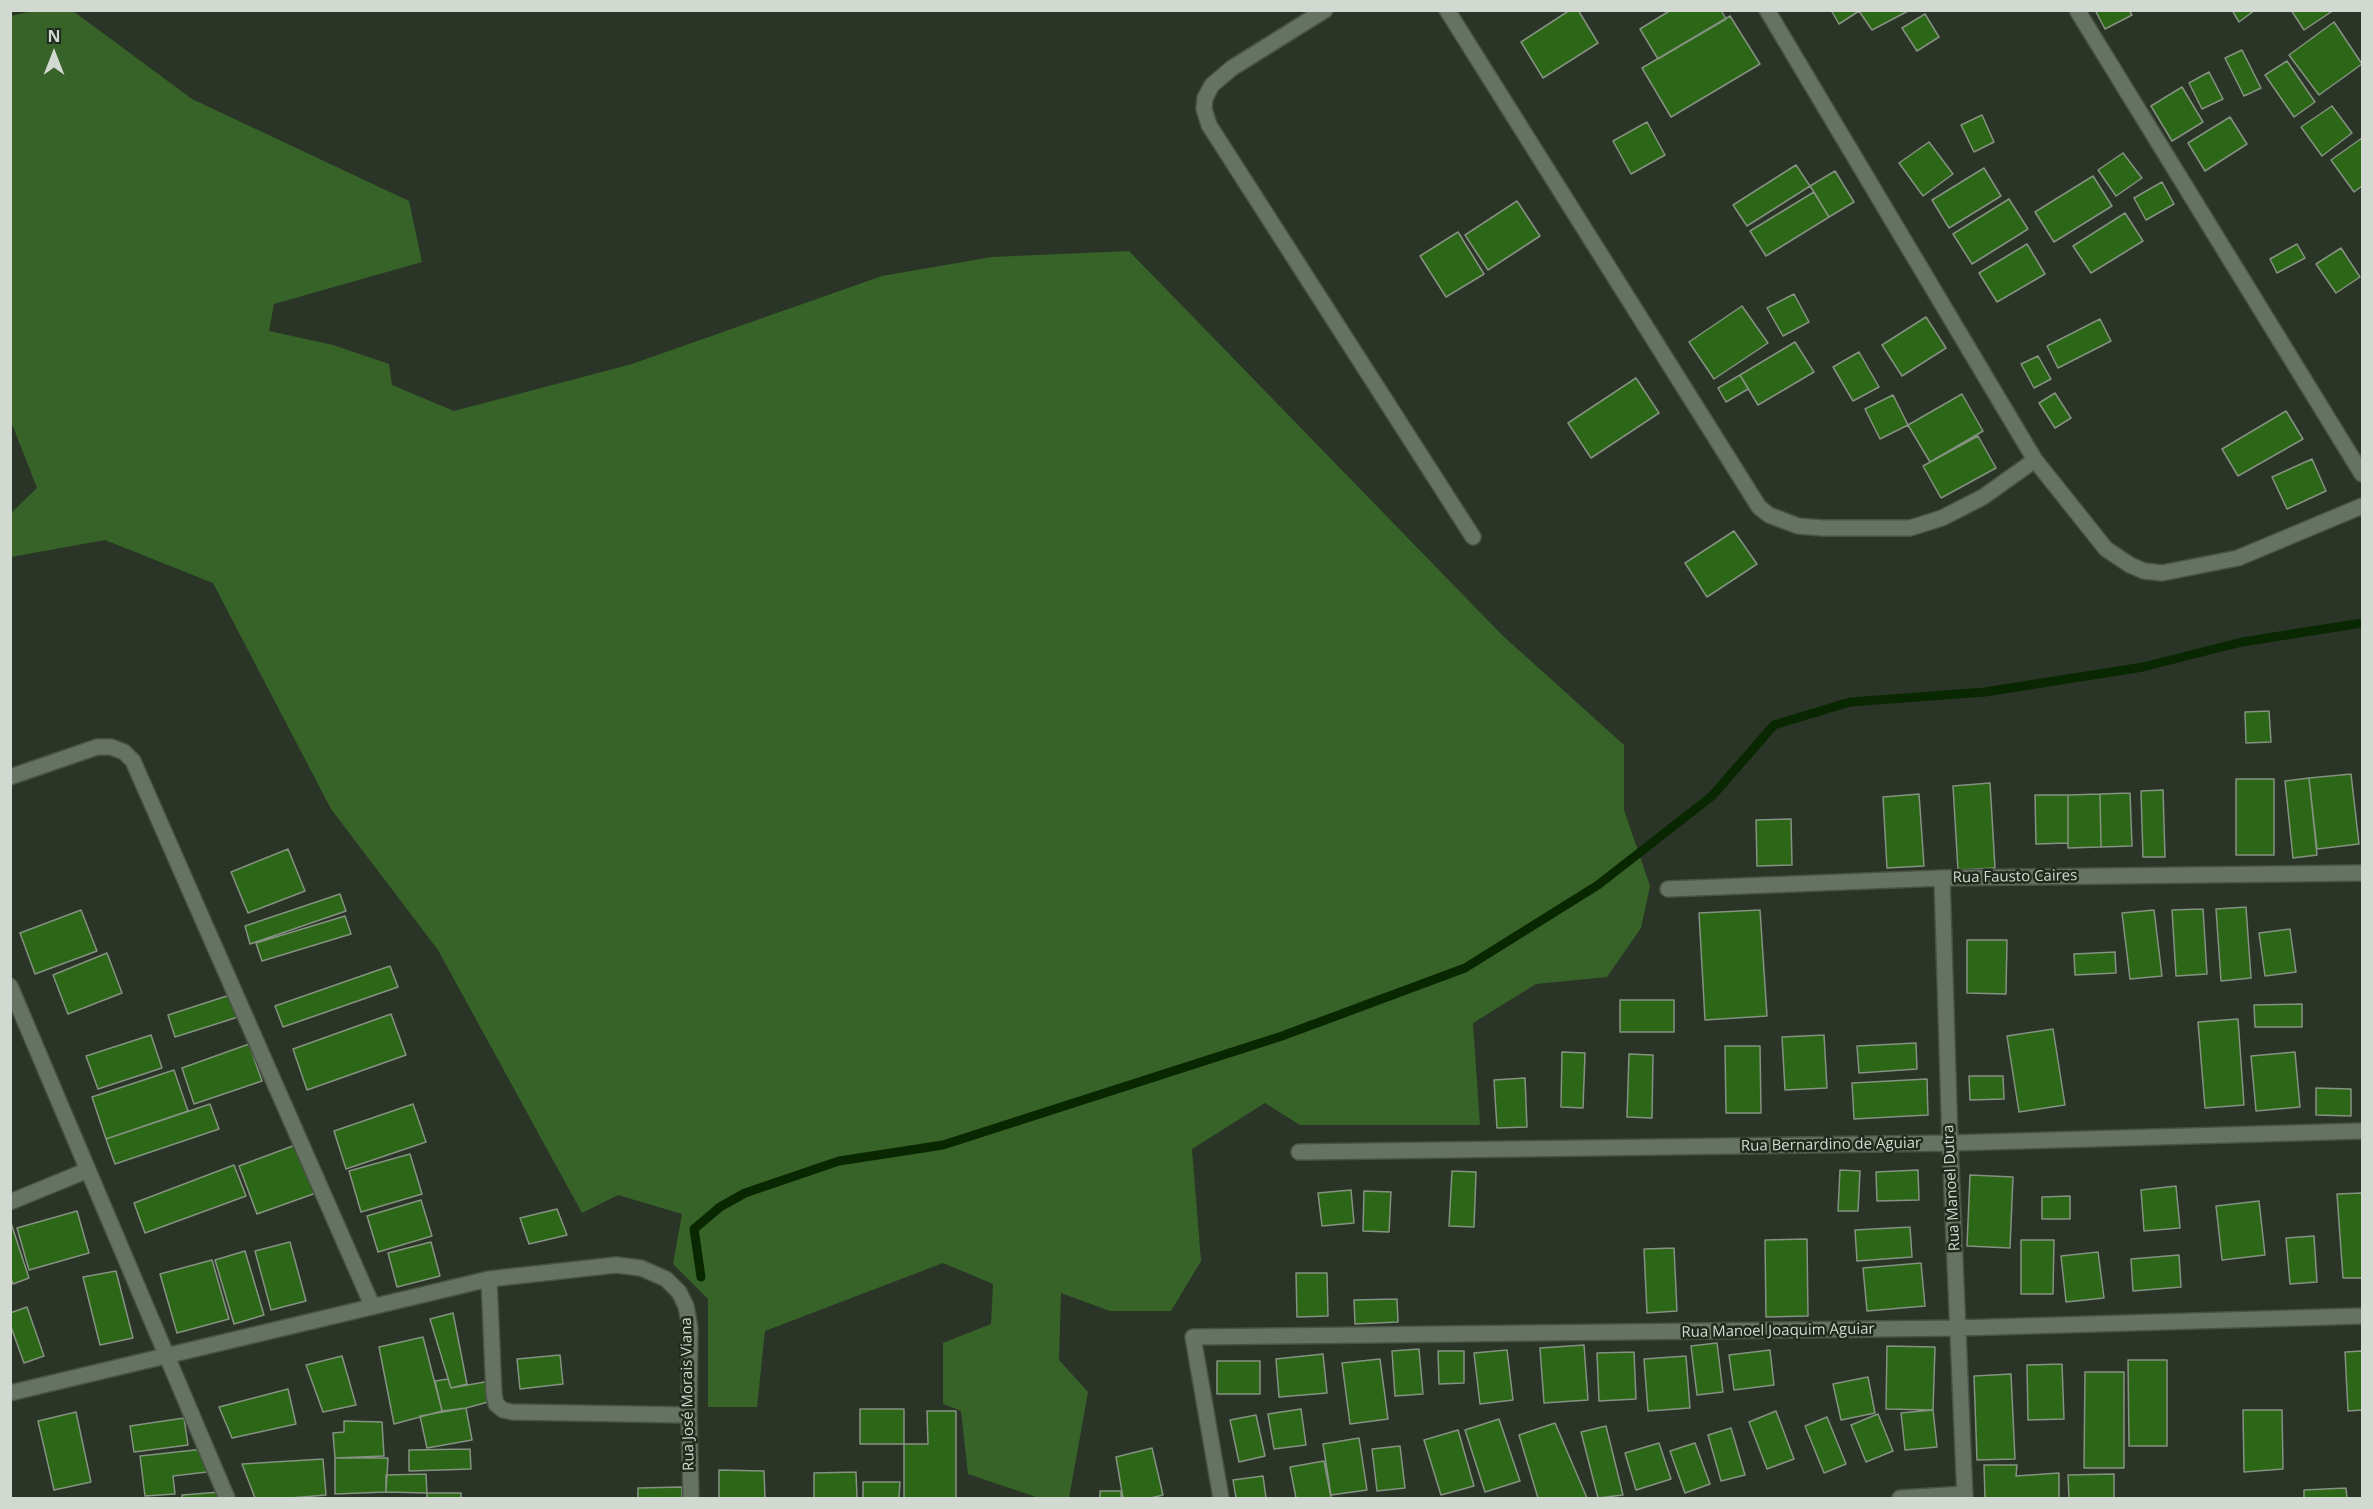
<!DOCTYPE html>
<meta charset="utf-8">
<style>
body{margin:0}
#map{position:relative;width:2373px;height:1509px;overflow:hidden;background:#2a3527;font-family:"Open Sans",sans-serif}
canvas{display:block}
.frame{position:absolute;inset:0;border:12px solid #d2d9d0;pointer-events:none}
.north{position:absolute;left:24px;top:24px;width:60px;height:60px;-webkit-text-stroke:4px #202b1d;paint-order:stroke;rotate:0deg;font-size:16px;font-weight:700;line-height:24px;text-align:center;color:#d2d9d0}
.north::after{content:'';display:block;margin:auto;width:21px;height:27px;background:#d2d9d0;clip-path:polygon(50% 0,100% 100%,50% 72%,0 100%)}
</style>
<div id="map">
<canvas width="2373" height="1509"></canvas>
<div class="frame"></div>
<div class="north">N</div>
</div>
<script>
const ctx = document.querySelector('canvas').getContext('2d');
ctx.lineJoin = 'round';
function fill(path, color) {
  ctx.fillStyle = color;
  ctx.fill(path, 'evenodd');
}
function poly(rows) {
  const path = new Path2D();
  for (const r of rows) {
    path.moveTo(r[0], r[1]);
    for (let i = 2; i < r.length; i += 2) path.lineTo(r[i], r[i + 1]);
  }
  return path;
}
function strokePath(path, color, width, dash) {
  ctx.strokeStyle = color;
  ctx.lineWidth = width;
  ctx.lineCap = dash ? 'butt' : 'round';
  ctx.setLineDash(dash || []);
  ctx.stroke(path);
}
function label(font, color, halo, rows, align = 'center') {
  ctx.font = font + ' "Open Sans",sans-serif';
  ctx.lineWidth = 5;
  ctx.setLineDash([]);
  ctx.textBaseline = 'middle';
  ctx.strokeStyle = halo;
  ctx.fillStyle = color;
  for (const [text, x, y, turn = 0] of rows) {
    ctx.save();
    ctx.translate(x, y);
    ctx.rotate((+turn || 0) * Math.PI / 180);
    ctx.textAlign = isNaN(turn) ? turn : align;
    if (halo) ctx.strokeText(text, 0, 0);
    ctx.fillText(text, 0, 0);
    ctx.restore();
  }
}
fill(poly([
 [32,11,73,11,192,99,409,201,422,262,274,304,269,331,333,345,389,364,392,385,454,411,632,364,882,276,992,257,1129,251,1502,635,1624,745,1624,810,1650,886,1641,928,1607,977,1536,984,1473,1023,1480,1125,1300,1125,1265,1103,1192,1149,1201,1261,1171,1311,1110,1311,1061,1293,1059,1360,1088,1392,1069,1498,1039,1498,968,1474,961,1411,943,1404,943,1343,991,1324,993,1284,943,1263,765,1331,757,1407,708,1407,708,1299,673,1264,682,1214,618,1195,582,1213,438,950,331,809,213,583,105,540,11,557,11,509,12,512,37,488,10,419,11,16]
]), '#376329');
strokePath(poly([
 [701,1277,694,1229,720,1207,745,1193,839,1161,943,1145,1282,1036,1465,968,1598,885,1712,796,1774,725,1850,702,1985,692,2143,667,2242,642,2362,623]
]), '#092801', 9);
const building = poly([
 [1570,10,1578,10,1598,43,1543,78,1521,42,1570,10],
 [1671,10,1721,10,1726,19,1658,59,1640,29,1671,10],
 [1831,10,1910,10,1872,30,1859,11,1839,24,1831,10],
 [2095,10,2129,10,2132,15,2105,29,2095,10],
 [2232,10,2255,10,2239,22,2232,10],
 [2291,10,2334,10,2304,30,2291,10],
 [1925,14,1939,37,1917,51,1902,28,1925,14],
 [1730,16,1760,64,1671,117,1642,68,1730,16],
 [2334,22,2362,64,2319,95,2289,55,2334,22],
 [2242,50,2261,88,2244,96,2225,58,2242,50],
 [2287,61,2315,102,2294,117,2265,75,2287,61],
 [2209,72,2223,99,2202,109,2189,83,2209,72],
 [2182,87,2203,122,2172,141,2151,106,2182,87],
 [2332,106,2352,133,2322,156,2301,127,2332,106],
 [1982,115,1994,142,1974,152,1961,125,1982,115],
 [2230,117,2247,144,2205,171,2188,143,2230,117],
 [1647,122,1665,155,1631,174,1613,141,1647,122],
 [2362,138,2362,186,2354,192,2331,160,2362,138],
 [1929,142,1953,174,1923,196,1899,163,1929,142],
 [2123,153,2142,178,2116,196,2098,170,2123,153],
 [1796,165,1810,186,1747,226,1733,205,1796,165],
 [1984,168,2001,196,1949,228,1932,200,1984,168],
 [1835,171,1854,202,1829,217,1810,186,1835,171],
 [2093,176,2112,206,2054,242,2035,212,2093,176],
 [2162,182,2174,204,2146,220,2134,198,2162,182],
 [1814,192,1829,217,1766,256,1750,231,1814,192],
 [2009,199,2028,229,1972,264,1953,234,2009,199],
 [1517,201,1540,236,1488,270,1465,235,1517,201],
 [2125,213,2143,241,2091,273,2073,246,2125,213],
 [1458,232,1484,274,1446,297,1420,256,1458,232],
 [2027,244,2045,274,1997,302,1979,273,2027,244],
 [2297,244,2305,258,2277,273,2270,259,2297,244],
 [2341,248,2360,277,2336,293,2316,264,2341,248],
 [1794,294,1809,322,1783,336,1767,308,1794,294],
 [1742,306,1768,343,1714,379,1689,342,1742,306],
 [1926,317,1946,348,1902,376,1882,345,1926,317],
 [2100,319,2111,341,2058,368,2047,346,2100,319],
 [1795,342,1814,372,1758,405,1740,375,1795,342],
 [1859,352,1879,387,1853,401,1833,367,1859,352],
 [2038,356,2051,379,2034,388,2021,364,2038,356],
 [1740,375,1748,389,1726,402,1718,388,1740,375],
 [1636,378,1659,413,1591,458,1568,423,1636,378],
 [2055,393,2071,418,2055,428,2039,403,2055,393],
 [1962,394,1983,431,1930,462,1908,425,1962,394],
 [1893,395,1908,425,1880,439,1865,409,1893,395],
 [2286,411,2303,439,2238,476,2222,449,2286,411],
 [1978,436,1996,468,1941,498,1923,466,1978,436],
 [2312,459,2326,491,2287,509,2272,477,2312,459],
 [1734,531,1757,564,1707,597,1685,563,1734,531],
 [2269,711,2271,742,2246,743,2245,712,2269,711],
 [2351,774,2359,844,2317,849,2309,778,2351,774],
 [2309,778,2317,855,2293,858,2285,781,2309,778],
 [2236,779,2274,779,2274,855,2236,855,2236,779],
 [1990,783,1995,868,1958,870,1953,786,1990,783],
 [2163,790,2165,857,2143,857,2141,791,2163,790],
 [2130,793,2132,846,2101,847,2100,794,2130,793],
 [1919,794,1924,866,1887,868,1883,797,1919,794],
 [2100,794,2101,847,2068,848,2068,795,2100,794],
 [2035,795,2068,795,2068,843,2036,844,2035,795],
 [1791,819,1792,865,1757,866,1756,820,1791,819],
 [288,849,305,891,248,913,231,872,288,849],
 [340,894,346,911,250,944,245,926,340,894],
 [2246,907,2251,978,2221,981,2216,909,2246,907],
 [2203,909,2207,974,2176,976,2172,910,2203,909],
 [81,910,97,951,35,974,20,933,81,910],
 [1760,910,1767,1016,1705,1020,1699,913,1760,910],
 [2154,910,2162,976,2130,979,2122,913,2154,910],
 [345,916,351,934,262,961,256,943,345,916],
 [2290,929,2296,972,2265,976,2259,933,2290,929],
 [1967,940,2007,940,2006,994,1967,993,1967,940],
 [2115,952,2116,973,2075,975,2074,954,2115,952],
 [107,953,122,993,68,1014,53,975,107,953],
 [390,966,398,987,283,1027,275,1006,390,966],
 [230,995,238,1017,175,1037,168,1015,230,995],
 [1620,1000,1674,1000,1674,1032,1620,1032,1620,1000],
 [2302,1004,2302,1027,2255,1027,2254,1005,2302,1004],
 [391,1014,406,1055,307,1090,293,1049,391,1014],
 [2238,1019,2244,1105,2205,1108,2198,1022,2238,1019],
 [2053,1029,2065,1105,2019,1112,2007,1036,2053,1029],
 [151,1035,162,1068,98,1089,86,1056,151,1035],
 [1824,1035,1827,1088,1785,1090,1782,1037,1824,1035],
 [1916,1043,1917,1069,1859,1073,1857,1046,1916,1043],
 [249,1044,262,1081,194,1104,182,1068,249,1044],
 [1725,1046,1760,1046,1761,1113,1726,1113,1725,1046],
 [1562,1052,1585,1053,1583,1108,1561,1107,1562,1052],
 [2295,1052,2300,1107,2256,1111,2251,1056,2295,1052],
 [1629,1054,1653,1055,1652,1118,1627,1117,1629,1054],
 [174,1070,188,1111,106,1139,92,1097,174,1070],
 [1969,1076,2003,1076,2004,1099,1970,1100,1969,1076],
 [1525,1078,1527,1127,1497,1128,1494,1080,1525,1078],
 [1927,1079,1928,1115,1854,1119,1852,1083,1927,1079],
 [2316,1088,2351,1089,2351,1116,2316,1115,2316,1088],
 [210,1104,219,1129,115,1164,106,1139,210,1104],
 [413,1104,426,1142,346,1169,334,1131,413,1104],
 [298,1144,316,1193,257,1214,239,1166,298,1144],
 [410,1154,422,1194,361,1212,349,1171,410,1154],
 [234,1165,246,1196,145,1233,134,1203,234,1165],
 [1840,1170,1860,1171,1858,1211,1838,1211,1840,1170],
 [1918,1170,1919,1200,1877,1201,1876,1172,1918,1170],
 [1452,1171,1476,1172,1474,1227,1449,1226,1452,1171],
 [1970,1175,2013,1177,2010,1248,1967,1246,1970,1175],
 [2176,1186,2180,1228,2144,1231,2141,1190,2176,1186],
 [1351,1190,1354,1223,1322,1226,1318,1193,1351,1190],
 [1364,1191,1391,1192,1389,1232,1363,1231,1364,1191],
 [2362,1193,2362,1278,2343,1278,2337,1194,2362,1193],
 [2070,1196,2070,1219,2042,1219,2042,1197,2070,1196],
 [421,1200,432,1236,378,1252,367,1216,421,1200],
 [2259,1201,2265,1255,2222,1260,2216,1206,2259,1201],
 [557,1209,567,1235,529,1244,520,1218,557,1209],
 [77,1211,89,1253,29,1270,17,1228,77,1211],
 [10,1220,29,1278,13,1284,10,1276,10,1220],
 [1910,1227,1912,1257,1857,1261,1855,1230,1910,1227],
 [2314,1236,2317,1282,2290,1284,2286,1238,2314,1236],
 [1807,1239,1808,1316,1766,1317,1765,1240,1807,1239],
 [2021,1240,2054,1240,2053,1294,2021,1294,2021,1240],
 [290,1242,306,1301,271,1310,255,1251,290,1242],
 [431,1242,440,1276,397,1287,388,1253,431,1242],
 [1674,1248,1677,1311,1647,1313,1644,1249,1674,1248],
 [245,1251,264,1315,234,1324,215,1260,245,1251],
 [2098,1252,2104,1298,2066,1302,2061,1256,2098,1252],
 [2179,1255,2181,1287,2133,1291,2131,1259,2179,1255],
 [212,1260,229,1319,177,1333,160,1274,212,1260],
 [1921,1263,1925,1306,1867,1311,1863,1268,1921,1263],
 [116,1271,133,1338,100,1345,83,1277,116,1271],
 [1296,1273,1327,1273,1328,1316,1297,1317,1296,1273],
 [1397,1299,1398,1322,1355,1324,1354,1300,1397,1299],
 [27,1307,44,1356,24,1363,10,1324,10,1313,27,1307],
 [453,1313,467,1384,451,1388,430,1319,453,1313],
 [423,1337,442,1411,394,1424,379,1347,423,1337],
 [1717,1343,1723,1392,1697,1395,1691,1346,1717,1343],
 [1584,1345,1588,1400,1544,1403,1540,1348,1584,1345],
 [1887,1346,1935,1347,1933,1410,1886,1409,1887,1346],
 [1419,1349,1423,1394,1395,1396,1392,1351,1419,1349],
 [1507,1350,1513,1400,1480,1404,1474,1353,1507,1350],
 [1770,1350,1774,1385,1734,1390,1729,1355,1770,1350],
 [1438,1351,1464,1351,1464,1383,1439,1384,1438,1351],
 [2362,1351,2362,1410,2348,1411,2345,1352,2362,1351],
 [1634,1352,1636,1399,1599,1401,1597,1353,1634,1352],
 [1323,1354,1327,1393,1279,1397,1276,1359,1323,1354],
 [560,1355,563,1384,520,1389,517,1359,560,1355],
 [342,1356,356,1405,323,1412,306,1365,342,1356],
 [1686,1356,1690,1408,1648,1411,1644,1359,1686,1356],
 [1380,1359,1388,1419,1350,1424,1342,1363,1380,1359],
 [2128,1360,2167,1360,2167,1446,2129,1446,2128,1360],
 [1217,1361,1260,1361,1260,1394,1217,1394,1217,1361],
 [2062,1364,2064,1419,2028,1420,2027,1365,2062,1364],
 [2085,1372,2124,1372,2124,1468,2084,1468,2085,1372],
 [2011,1374,2015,1459,1977,1460,1974,1376,2011,1374],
 [1868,1377,1875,1413,1841,1420,1833,1384,1868,1377],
 [448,1379,451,1388,490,1381,488,1402,466,1408,442,1411,435,1381,448,1379],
 [288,1389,296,1424,232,1438,219,1407,288,1389],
 [466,1408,472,1440,427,1448,420,1416,466,1408],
 [860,1409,904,1409,904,1444,860,1444,860,1409],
 [1301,1409,1306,1445,1274,1449,1268,1414,1301,1409],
 [1933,1410,1937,1447,1905,1450,1901,1413,1933,1410],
 [2243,1410,2282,1410,2283,1469,2244,1472,2243,1410],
 [927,1411,956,1411,956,1498,904,1498,904,1444,928,1444,927,1411],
 [1776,1411,1794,1459,1767,1469,1749,1422,1776,1411],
 [76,1412,91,1482,54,1490,38,1421,76,1412],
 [1878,1414,1893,1451,1866,1462,1851,1425,1878,1414],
 [1256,1415,1265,1456,1239,1462,1230,1420,1256,1415],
 [1827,1417,1846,1464,1824,1473,1805,1426,1827,1417],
 [184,1418,188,1445,134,1452,130,1426,184,1418],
 [1499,1419,1520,1481,1485,1492,1465,1430,1499,1419],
 [344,1421,382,1422,384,1456,335,1458,333,1433,344,1432,344,1421],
 [1555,1423,1587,1498,1538,1498,1519,1435,1555,1423],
 [1606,1426,1623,1495,1598,1498,1581,1432,1606,1426],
 [1731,1428,1745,1475,1721,1481,1708,1435,1731,1428],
 [1458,1430,1474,1486,1441,1495,1424,1440,1458,1430],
 [1359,1438,1367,1490,1331,1495,1323,1444,1359,1438],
 [1659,1443,1671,1479,1636,1490,1625,1453,1659,1443],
 [1695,1443,1710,1484,1685,1493,1670,1451,1695,1443],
 [1400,1446,1405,1488,1377,1491,1372,1449,1400,1446],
 [1152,1448,1163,1495,1151,1498,1123,1498,1116,1457,1152,1448],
 [204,1449,207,1472,173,1476,175,1494,145,1496,140,1456,204,1449],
 [470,1449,471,1469,409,1471,409,1450,470,1449],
 [335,1458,388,1458,386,1492,335,1494,335,1458],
 [323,1459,326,1495,290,1498,255,1498,242,1464,323,1459],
 [1324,1461,1331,1498,1296,1498,1290,1467,1324,1461],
 [1984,1465,2017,1465,2016,1476,2059,1473,2059,1498,1985,1498,1984,1465],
 [719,1470,764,1471,765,1498,719,1498,719,1470],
 [856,1472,857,1498,814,1498,814,1473,856,1472],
 [426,1474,427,1493,386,1492,386,1475,426,1474],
 [2114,1474,2114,1498,2069,1498,2068,1475,2114,1474],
 [1263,1476,1266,1498,1236,1498,1233,1480,1263,1476],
 [863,1482,900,1482,899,1498,863,1498,863,1482],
 [682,1487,682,1498,638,1498,638,1488,682,1487],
 [2346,1488,2347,1498,2304,1498,2304,1490,2346,1488],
 [1100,1491,1121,1491,1121,1498,1100,1498,1100,1491],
 [221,1492,224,1498,182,1498,182,1495,221,1492],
 [427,1493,461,1493,461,1498,427,1498,427,1493]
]);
fill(building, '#2c6717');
strokePath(building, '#859281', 1.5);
const minor = poly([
 [1325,10,1232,68,1212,85,1205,98,1204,109,1209,125,1473,537],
 [1447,10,1759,507,1769,515,1798,526,1823,528,1910,528,1942,518,1983,497,2035,460],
 [1767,10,2035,460,2106,549,2130,565,2144,571,2162,573,2238,558,2362,506],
 [2077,10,2362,474],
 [10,777,97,747,111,747,124,752,133,761,372,1305],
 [1942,878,1950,1143,1965,1498],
 [1668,889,1942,878,2362,873],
 [10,986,227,1498],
 [1299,1152,1950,1143,2362,1131],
 [10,1202,88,1170],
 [489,1279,494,1395,496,1404,503,1410,512,1412,689,1415],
 [10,1393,489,1279,616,1265,641,1268,666,1279,679,1292,686,1306,690,1328,689,1415,691,1498],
 [1221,1498,1193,1337,1959,1328,2362,1316],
 [1900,1498,1965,1494]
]);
strokePath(minor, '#485245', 18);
strokePath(minor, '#667363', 15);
label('15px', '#d2d9d0', '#202b1d', [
 ["Rua Fausto Caires",2015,877,-1],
 ["Rua Bernardino de Aguiar",1831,1145,-1],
 ["Rua Manoel Dutra",1952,1188,-93],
 ["Rua Manoel Joaquim Aguiar",1778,1331,-1],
 ["Rua José Morais Viana",688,1394,-91]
]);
</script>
